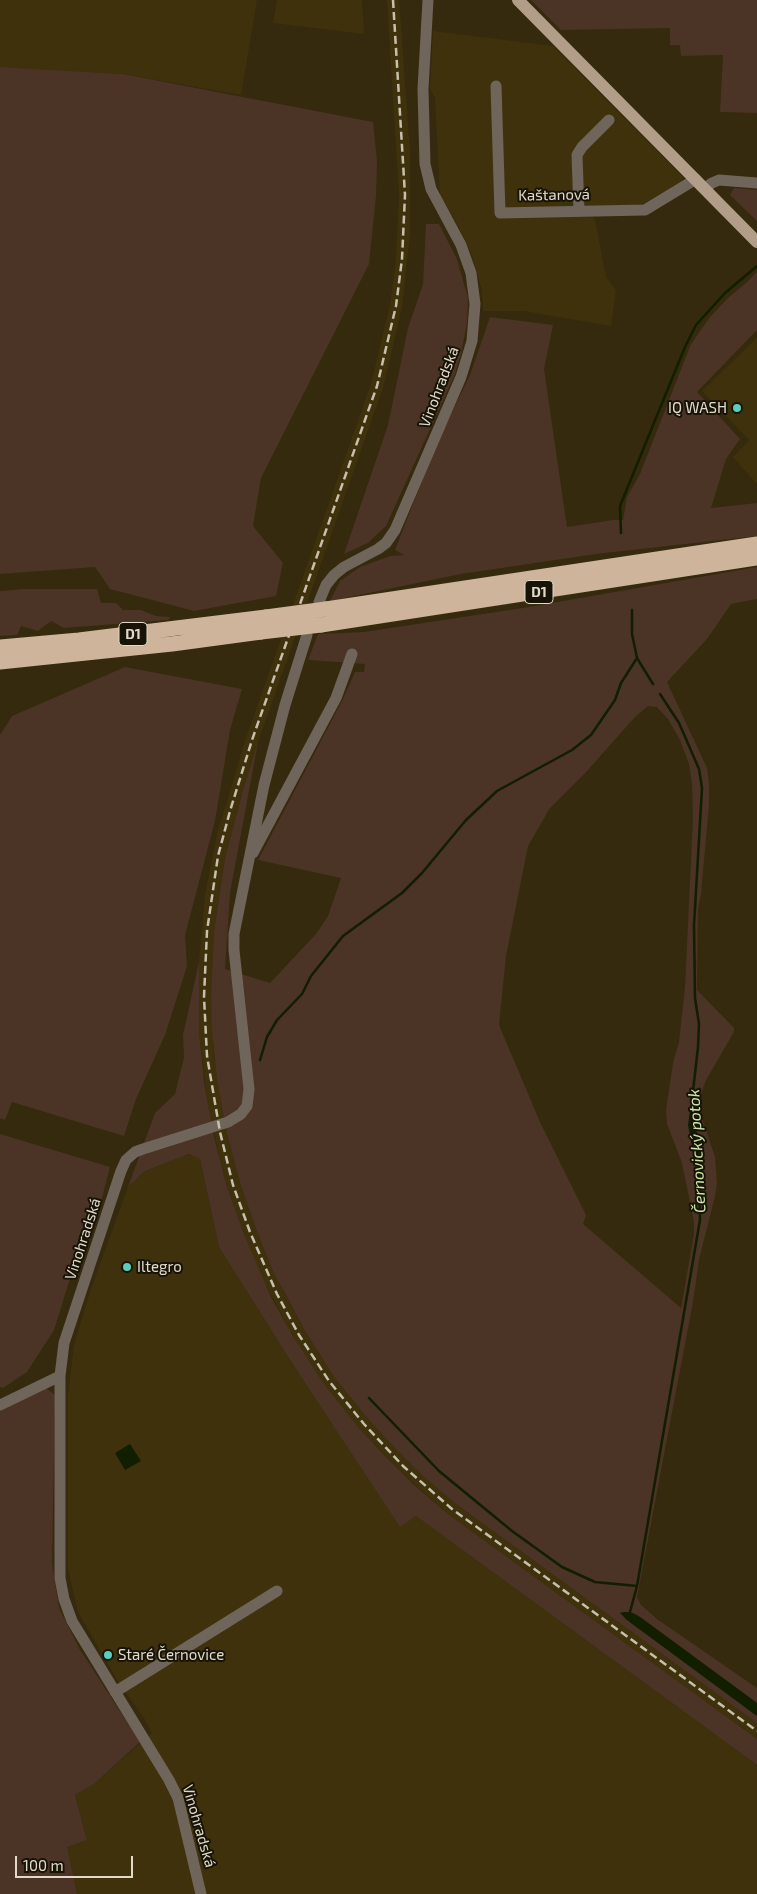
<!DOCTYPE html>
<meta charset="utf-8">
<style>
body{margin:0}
#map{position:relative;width:757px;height:1894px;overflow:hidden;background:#352a0d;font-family:"Exo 2",sans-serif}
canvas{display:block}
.scale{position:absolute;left:15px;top:1856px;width:118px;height:22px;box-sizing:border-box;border:2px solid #e1daca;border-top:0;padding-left:6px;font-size:15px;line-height:18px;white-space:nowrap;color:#e1daca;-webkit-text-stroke:4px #181307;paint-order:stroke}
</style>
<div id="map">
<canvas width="757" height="1894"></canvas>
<div class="scale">100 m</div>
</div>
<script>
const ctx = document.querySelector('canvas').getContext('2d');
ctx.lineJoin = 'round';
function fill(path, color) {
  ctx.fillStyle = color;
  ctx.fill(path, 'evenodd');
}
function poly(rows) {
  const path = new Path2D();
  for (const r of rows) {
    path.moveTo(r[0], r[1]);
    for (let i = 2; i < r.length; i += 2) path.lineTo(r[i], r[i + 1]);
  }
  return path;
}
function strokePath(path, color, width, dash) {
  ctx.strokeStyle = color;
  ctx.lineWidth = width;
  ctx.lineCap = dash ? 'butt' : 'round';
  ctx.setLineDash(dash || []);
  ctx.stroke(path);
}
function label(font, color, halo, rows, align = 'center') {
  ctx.font = font + ' "Exo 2",sans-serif';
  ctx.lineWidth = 4;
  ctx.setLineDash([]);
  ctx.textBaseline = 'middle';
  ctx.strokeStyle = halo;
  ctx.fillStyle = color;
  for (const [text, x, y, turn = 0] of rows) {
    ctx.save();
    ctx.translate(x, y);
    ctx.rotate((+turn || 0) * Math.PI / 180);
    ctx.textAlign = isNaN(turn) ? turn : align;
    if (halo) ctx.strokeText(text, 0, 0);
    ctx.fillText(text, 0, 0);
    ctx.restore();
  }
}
fill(poly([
 [0,0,257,0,241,95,123,74,0,67],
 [277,0,362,0,364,34,273,23],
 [387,0,399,0,410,151,410,234,402,307,383,388,258,742,243,790,225,858,214,931,211,997,214,1056,226,1130,240,1183,256,1229,283,1291,305,1331,334,1377,369,1420,408,1461,456,1504,757,1723,757,1739,448,1514,399,1470,359,1428,324,1384,308,1360,294,1338,262,1278,244,1234,227,1187,209,1113,199,1032,199,962,205,895,217,834,246,738,371,384,390,305,396,258,399,195],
 [433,31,553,46,683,177,681,182,642,205,588,208,595,220,606,277,616,290,611,326,524,311,483,311,482,291,472,255,459,227,440,195,435,98,430,89],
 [757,338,757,484,733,457,749,440,702,391],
 [189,1154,200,1159,219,1247,290,1360,400,1526,416,1516,757,1765,757,1894,77,1894,66,1847,87,1839,75,1795,94,1784,152,1733,144,1718,119,1683,78,1612,68,1569,68,1395,74,1345,91,1289,128,1187,145,1171]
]), '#3f310c');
fill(poly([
 [531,0,757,0,757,113,720,112,723,55,681,56,680,45,670,45,670,28,561,30],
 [0,67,123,74,373,122,377,161,376,196,369,264,261,478,253,526,283,563,276,596,194,611,110,589,95,567,0,574],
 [734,188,757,190,757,221,730,195],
 [426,224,439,224,457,259,468,298,467,323,461,354,455,374,386,526,368,543,344,554,388,425,408,328,423,284],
 [757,272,757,330,697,392,740,439,726,459,711,508,757,503,757,536,596,554,461,574,330,601,340,581,360,567,390,556,404,555,395,550,436,445,470,375,490,317,553,325,544,369,567,527,613,520,623,520,627,497,640,474,691,344,710,317,729,297,745,284],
 [757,567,757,599,731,604,707,639,667,682,707,768,709,783,709,805,701,894,698,909,697,990,734,1028,734,1032,706,1080,698,1102,699,1109,715,1157,717,1183,715,1196,699,1260,693,1302,637,1597,641,1605,657,1619,757,1688,757,1703,636,1614,630,1612,621,1613,627,1620,757,1716,757,1723,456,1504,422,1475,394,1447,369,1420,334,1377,305,1331,274,1273,256,1229,240,1183,226,1130,217,1079,212,1031,211,997,214,931,225,858,243,790,258,742,230,893,225,969,270,983,316,934,328,916,341,878,258,860,342,701,355,672,364,672,365,664,308,660,318,634,364,632,529,607],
 [648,706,657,707,668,719,680,740,689,764,692,784,693,818,685,987,679,1042,673,1063,666,1110,667,1124,682,1163,694,1222,694,1234,681,1308,583,1224,586,1215,540,1122,499,1025,506,956,528,846,550,808,588,770,634,718],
 [692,1098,702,1173,699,1184],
 [23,589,97,589,101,603,116,603,123,610,141,610,156,616,170,617,168,620,64,628,51,621,38,631,21,626,17,635,0,636,0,591],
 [125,667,242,689,230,730,215,821,185,935,187,966,165,1035,136,1099,124,1136,12,1102,5,1120,0,1118,0,735,12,716],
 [199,962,199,1032,204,1081,213,1133,227,1187,244,1234,271,1297,294,1338,324,1384,359,1428,385,1456,413,1484,448,1514,757,1739,757,1765,416,1516,400,1527,290,1360,219,1247,200,1159,189,1154,145,1171,128,1187,155,1113,175,1094,184,1058,183,1035],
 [0,1134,110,1167,102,1198,78,1253,54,1330,27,1372,3,1388,0,1387],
 [46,1388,55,1395,52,1564,59,1608,79,1648,140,1742,94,1784,75,1795,87,1840,67,1847,77,1894,0,1894,0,1410]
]), '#4b3325');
fill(poly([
 [692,1096,702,1173,699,1186,688,1125],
 [130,1444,141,1461,125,1470,115,1453],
 [624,1612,630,1612,640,1617,757,1703,757,1716,627,1620,620,1613]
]), '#121e00');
strokePath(poly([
 [621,533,620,506,685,347,696,325,725,293,757,266],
 [632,610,632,634,637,658,653,684],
 [660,694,679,723,699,769,702,788,694,925,695,998,699,1024,698,1047,692,1100],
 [260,1060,267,1037,277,1020,302,994,311,976,343,936,402,893,422,873,466,820,497,791,572,750,591,735,615,700,621,683,637,658],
 [369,1398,439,1471,512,1531,562,1567,595,1582,637,1586],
 [630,1612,637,1586,700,1220,699,1182]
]), '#121e00', 2.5);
strokePath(poly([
 [496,86,500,213,645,210,696,179],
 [705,188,712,183,719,180,757,183],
 [579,211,577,155,582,147,609,120],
 [319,602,326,585,334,575,344,567,378,549,386,543,395,530,461,377,472,341,475,304,471,273,461,245,431,189,425,164,423,89,428,0],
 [253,853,336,698,352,654],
 [0,1405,60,1376],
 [115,1692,277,1591],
 [201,1894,178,1798,169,1780,72,1621,64,1599,60,1578,60,1376,64,1343,121,1171,126,1160,135,1152,143,1149,228,1122,241,1114,247,1106,249,1089,234,950,234,934,264,785,285,705,307,635]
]), '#6f655a', 11);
strokePath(poly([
 [518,0,757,242]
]), '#b29e88', 12);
strokePath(poly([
 [326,609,757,544],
 [321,625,757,558],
 [0,647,79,640,266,617],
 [0,662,172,644,261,632]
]), '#cdb49a', 15);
strokePath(poly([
 [393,0,405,195,402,259,396,306,377,386,252,740,230,811,218,856,207,931,204,997,207,1056,220,1132,233,1185,250,1232,277,1294,299,1335,329,1381,364,1424,403,1466,452,1509,757,1731]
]), '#c7c0ae', 2.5, [8, 4]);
strokePath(poly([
 [266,617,326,609],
 [261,632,321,625]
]), '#cdb49a', 15);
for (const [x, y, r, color] of [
 [737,408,5,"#59cebe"],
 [127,1267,5,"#59cebe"],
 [108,1655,5,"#59cebe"]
]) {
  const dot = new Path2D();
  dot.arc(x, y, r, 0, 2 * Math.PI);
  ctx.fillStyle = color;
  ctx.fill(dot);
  strokePath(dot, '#181307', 2);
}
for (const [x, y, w] of [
 [539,592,28],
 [133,634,28]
]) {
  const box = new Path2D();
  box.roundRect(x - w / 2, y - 11.5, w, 23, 4);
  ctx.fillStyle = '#181307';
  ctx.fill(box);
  strokePath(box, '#e1daca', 1);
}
label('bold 14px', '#e1daca', null, [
 ["D1",539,592],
 ["D1",133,634]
]);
label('15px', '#e1daca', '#181307', [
 ["Kaštanová",554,195,-1],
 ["Vinohradská",439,387,-69],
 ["Vinohradská",83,1239,-72],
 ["Vinohradská",199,1826,74]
]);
label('15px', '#e1daca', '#181307', [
 ["IQ WASH",727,408,"right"],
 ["Iltegro",137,1267],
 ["Staré Černovice",118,1655]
], 'left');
label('italic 16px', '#cbe6a4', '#181307', [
 ["Černovický potok",697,1151,-93]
]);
</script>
